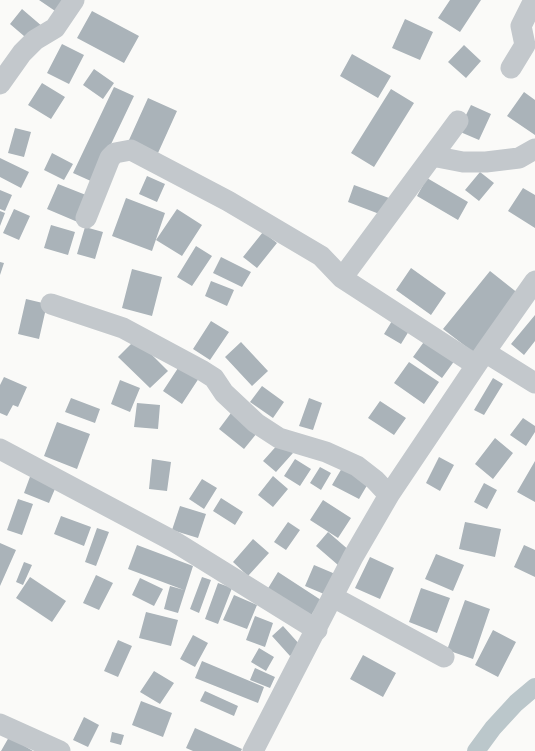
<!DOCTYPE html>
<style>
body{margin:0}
canvas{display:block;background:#fafaf8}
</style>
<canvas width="535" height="751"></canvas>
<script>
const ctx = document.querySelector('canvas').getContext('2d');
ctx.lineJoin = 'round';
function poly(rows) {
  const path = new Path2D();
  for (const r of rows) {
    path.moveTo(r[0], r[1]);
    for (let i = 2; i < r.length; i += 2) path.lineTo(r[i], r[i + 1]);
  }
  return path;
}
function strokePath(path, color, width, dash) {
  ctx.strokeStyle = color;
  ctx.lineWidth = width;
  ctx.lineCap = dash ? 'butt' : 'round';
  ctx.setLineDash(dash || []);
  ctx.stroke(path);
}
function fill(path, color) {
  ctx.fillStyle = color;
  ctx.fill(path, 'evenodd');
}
strokePath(poly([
 [476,751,493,728,516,703,535,687]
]), '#bbc7cb', 18);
fill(poly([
 [39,0,72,0,61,15],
 [450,0,481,0,460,32,438,18],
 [22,9,43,27,31,42,10,24],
 [92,11,139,36,124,63,77,38],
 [405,19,433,32,420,60,392,48],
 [62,44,84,55,69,84,47,73],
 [464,45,481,61,466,78,448,62],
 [352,54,391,76,378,98,340,76],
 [94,69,114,83,103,99,83,85],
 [42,83,65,97,51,119,28,105],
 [114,87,134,96,93,182,73,173],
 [391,89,414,103,374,167,351,153],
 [524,92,535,100,535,135,507,116],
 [148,98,177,111,158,153,129,140],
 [471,105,491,114,479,140,458,131],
 [15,128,31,132,24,157,8,153],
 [52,153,73,164,64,180,44,170],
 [0,158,29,172,21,188,0,177],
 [480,172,494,183,479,201,465,190],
 [147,176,165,184,157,202,139,194],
 [427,178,468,202,458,220,417,196],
 [58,184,91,197,80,223,47,209],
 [354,185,389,198,382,215,348,202],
 [523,188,535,195,535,228,508,211],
 [0,190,12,195,5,211,0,209],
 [126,198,165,213,152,251,112,236],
 [14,209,30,216,19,240,3,233],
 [177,209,202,225,182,256,156,240],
 [0,211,5,213,0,226],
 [51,225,75,232,68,255,44,248],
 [85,227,103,232,95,259,77,254],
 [263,232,277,243,257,268,243,257],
 [196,246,212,256,192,286,177,277],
 [221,257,251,272,242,287,213,273],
 [0,262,4,263,0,275],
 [411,268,446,293,431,315,396,290],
 [132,269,162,277,152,316,122,308],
 [490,271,519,294,473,352,443,329],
 [211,281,234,290,227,306,205,296],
 [26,299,47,304,39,339,18,334],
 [535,315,535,341,524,355,511,344],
 [395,316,412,326,401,344,384,334],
 [211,321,229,332,210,360,193,349],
 [136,339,168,371,150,388,118,357],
 [426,339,455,360,442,378,413,357],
 [241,342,268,371,252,386,225,357],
 [409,362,439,382,424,404,394,383],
 [180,365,199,378,182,404,163,391],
 [4,377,27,387,18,407,13,405,7,416,0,413,0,385],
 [493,378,503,384,484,415,474,410],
 [120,380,140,388,130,412,111,404],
 [262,386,284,402,273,418,250,402],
 [71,398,100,409,95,423,65,412],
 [309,398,322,403,313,430,299,426],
 [380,401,406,418,394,435,368,418],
 [137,403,160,405,158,429,134,427],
 [231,413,257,433,244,449,219,429],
 [523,418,535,426,535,432,526,446,510,435],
 [57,422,90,434,77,469,44,456],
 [495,438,513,453,493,479,475,464],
 [280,442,293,453,276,472,263,461],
 [439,457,454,465,440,491,426,483],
 [152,459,171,462,167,491,149,489],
 [295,459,311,469,300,486,284,476],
 [535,461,535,502,517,492],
 [320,467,331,473,321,490,310,483],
 [342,468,369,482,359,499,332,485],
 [31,474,57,484,49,503,24,493],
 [273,476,288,489,273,507,258,495],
 [202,479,217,488,204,509,189,499],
 [484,483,497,490,487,509,474,502],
 [221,498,243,512,235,525,213,511],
 [18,499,33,504,22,535,7,530],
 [323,500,351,518,338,538,310,520],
 [180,506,206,514,198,538,172,530],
 [61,516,91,527,84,546,54,534],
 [288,522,300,530,286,550,274,542],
 [465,522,501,529,495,557,459,549],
 [97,528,109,532,96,566,85,562],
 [328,532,350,551,338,565,316,546],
 [253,539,269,553,248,576,233,562],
 [0,543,16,550,0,586],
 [137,545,193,566,178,613,164,609,170,586,184,590,128,569],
 [524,545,535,550,535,577,514,567],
 [436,554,464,565,453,591,425,579],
 [370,557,394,568,380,599,355,588],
 [24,562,32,565,23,585,16,582],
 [314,565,340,576,331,597,305,586],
 [278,572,321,600,310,617,267,590],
 [96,575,113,583,99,610,83,603],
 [30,577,66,601,52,622,16,598],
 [202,577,211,580,199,613,190,609],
 [140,578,163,589,154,606,132,595],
 [218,583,232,588,218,624,205,619],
 [421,588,450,598,437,633,409,622],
 [234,595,257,605,247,629,223,620],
 [465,600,490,609,473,659,447,650],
 [146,612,178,620,171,646,139,638],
 [255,616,273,623,265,647,246,640],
 [283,626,301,646,290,656,272,636],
 [493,630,516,642,498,677,475,665],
 [193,635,208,643,195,667,180,659],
 [118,640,132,646,118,677,104,671],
 [259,648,274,657,266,671,251,662],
 [363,655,396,673,383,697,350,679],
 [202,661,264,687,258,703,195,678],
 [255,668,275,677,270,688,250,680],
 [154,671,174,683,160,704,140,692],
 [205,691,238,706,234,716,200,701],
 [141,701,172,713,163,737,132,725],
 [84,717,99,725,88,747,73,740],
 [195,728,242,749,241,751,193,751,186,748],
 [112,732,124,735,121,745,110,742],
 [9,737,33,751,1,751]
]), '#aab3b9');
strokePath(poly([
 [511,68,525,45,521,26,534,0],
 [0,84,22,53,35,40,55,28,74,0],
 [432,156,463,162,486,162,519,158,535,149],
 [86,218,110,158,115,153,131,150,228,201,321,256,342,278,476,365],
 [342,278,458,121],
 [51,304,123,328,203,371,214,378,224,393,256,423,279,438,326,452,357,466,375,480,389,495],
 [485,352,535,383],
 [0,449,175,542,317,630],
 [333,597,444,657],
 [0,724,60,751],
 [253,751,353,557,389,495,485,352,535,281]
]), '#c3c8cc', 21);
</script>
